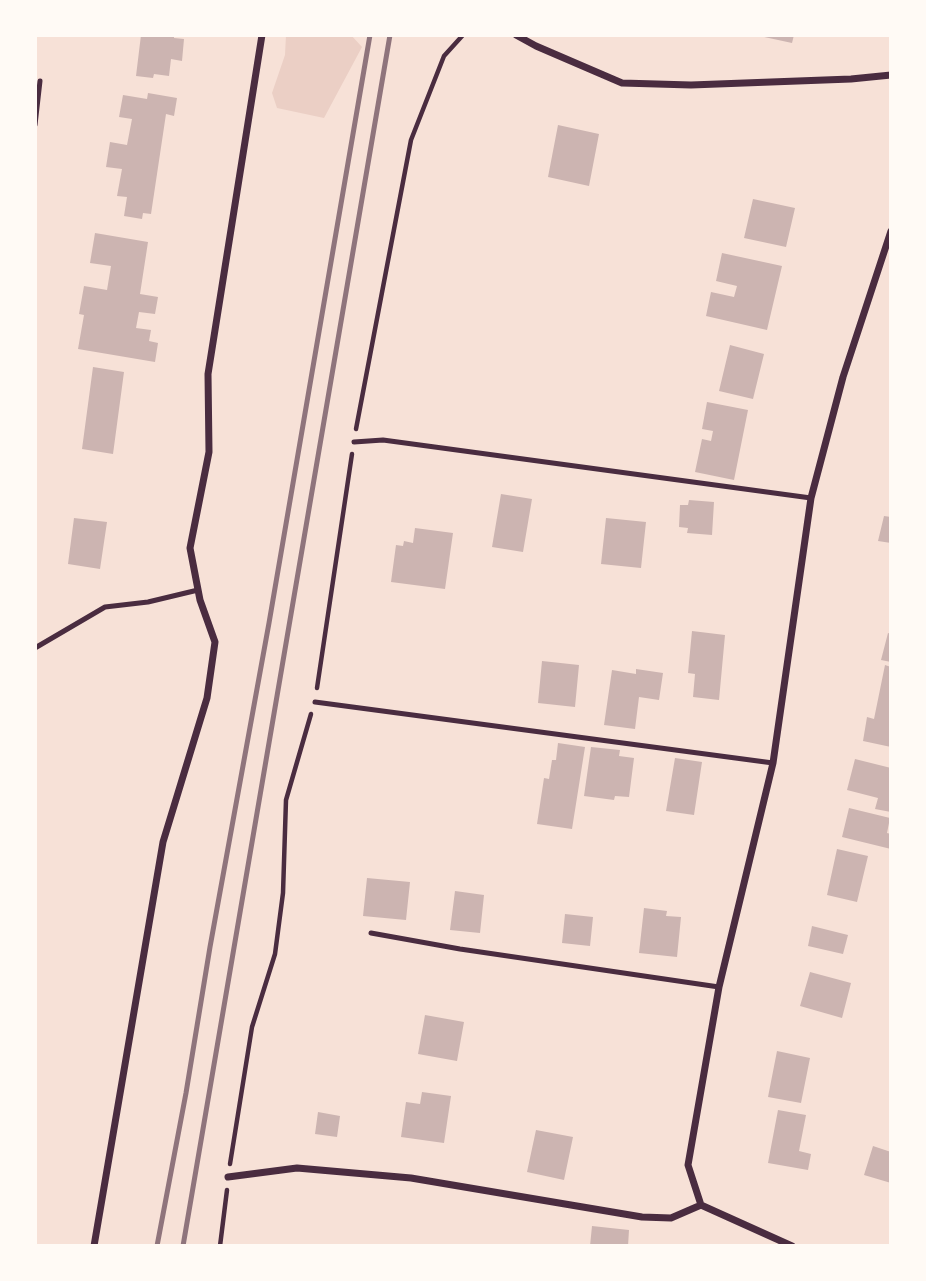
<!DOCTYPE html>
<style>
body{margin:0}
#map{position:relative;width:926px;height:1281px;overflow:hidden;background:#f7e1d7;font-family:"Libre Baskerville",serif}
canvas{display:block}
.frame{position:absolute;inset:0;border:37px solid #fffaf5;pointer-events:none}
</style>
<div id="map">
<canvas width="926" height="1281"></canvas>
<div class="frame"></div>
</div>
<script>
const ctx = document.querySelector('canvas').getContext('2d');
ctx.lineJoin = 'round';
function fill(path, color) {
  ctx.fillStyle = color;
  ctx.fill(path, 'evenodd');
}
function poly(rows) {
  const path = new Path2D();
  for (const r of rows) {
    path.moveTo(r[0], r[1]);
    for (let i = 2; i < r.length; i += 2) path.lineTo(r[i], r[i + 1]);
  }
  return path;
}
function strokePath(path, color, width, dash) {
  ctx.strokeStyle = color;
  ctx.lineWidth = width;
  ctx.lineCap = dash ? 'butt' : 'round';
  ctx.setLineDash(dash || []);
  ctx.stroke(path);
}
fill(poly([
 [286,35,351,35,362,47,324,118,277,108,272,93,285,55]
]), '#ebcfc5');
fill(poly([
 [141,35,174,35,174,38,184,39,182,61,171,59,169,76,154,74,153,78,136,76],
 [755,35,794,35,792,43],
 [148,93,177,98,174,116,166,114,151,214,143,213,142,219,124,216,127,197,117,196,122,169,106,167,110,142,127,145,132,119,119,117,123,95,147,99],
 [558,125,599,134,589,186,548,177],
 [753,199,795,208,786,247,744,238],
 [95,233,148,242,140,294,158,297,155,314,139,312,136,328,151,330,149,341,158,343,155,362,78,349,84,315,79,314,84,286,107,290,111,266,90,263],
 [722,253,782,266,767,330,706,316,711,292,734,297,737,286,716,281],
 [730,345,764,354,753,399,719,391],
 [93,367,124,372,113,454,82,449],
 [707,402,748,410,734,480,695,472,702,439,711,441,713,431,702,429],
 [501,494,532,499,523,552,492,547],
 [689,500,714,502,712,535,687,533,688,528,679,527,680,505,688,505],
 [884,516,891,517,891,543,878,541],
 [74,518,107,522,100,569,68,564],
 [606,518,646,522,641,568,601,564],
 [415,528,453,533,445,589,391,582,396,545,403,546,404,541,413,543],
 [692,631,725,635,719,700,693,697,695,674,688,673],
 [888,633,891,634,891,662,881,660],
 [542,661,579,665,575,707,538,703],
 [885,665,891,667,891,747,863,741,867,717,874,719],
 [636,669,663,673,659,700,639,697,635,729,604,725,612,670,636,674],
 [558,743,585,747,572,829,537,824,544,778,549,779,552,760,556,760],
 [591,747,620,750,619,756,634,758,629,797,615,796,614,800,584,796],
 [675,758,702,762,694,815,666,811],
 [855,759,891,768,891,812,875,809,878,798,847,790],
 [849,808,890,818,887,833,891,834,891,849,842,837],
 [837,849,868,856,857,902,827,895],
 [367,878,410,882,406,920,363,916],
 [455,891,484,895,480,933,450,930],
 [644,908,667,911,666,916,681,917,677,957,639,953],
 [565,914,593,917,590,946,562,943],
 [812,926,848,935,843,954,808,946],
 [810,972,851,983,842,1018,800,1006],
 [425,1015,464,1022,457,1061,418,1054],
 [777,1051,810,1058,801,1103,768,1097],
 [422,1092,451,1096,444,1143,401,1137,406,1102,420,1104],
 [778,1110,806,1115,799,1151,811,1154,808,1170,768,1163],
 [318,1112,340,1116,337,1137,315,1134],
 [536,1130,573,1137,564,1180,527,1172],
 [873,1146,891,1152,891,1183,864,1175],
 [592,1226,629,1230,628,1246,590,1246]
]), '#ccb4b1');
strokePath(poly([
 [356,429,411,140,444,56,463,35],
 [317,688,352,454],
 [230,1164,252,1027,275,954,283,893,286,800,311,714],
 [220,1246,227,1190]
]), '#4a2c40', 4.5);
strokePath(poly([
 [35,125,40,81],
 [354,442,383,440,811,498],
 [35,648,105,607,148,602,198,590],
 [315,702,773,763],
 [371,933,460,949,719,987]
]), '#4a2c40', 5);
strokePath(poly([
 [516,35,536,46,622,83,691,85,851,79,891,75],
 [228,1177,297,1168,411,1178,642,1217,671,1218,701,1205,792,1246],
 [701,1205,688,1165,719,987,773,763,811,498,843,377,891,231],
 [94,1246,163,842,207,698,215,642,200,600,190,548,209,452,208,374,262,35]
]), '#4a2c40', 7);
strokePath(poly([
 [157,1246,186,1093,210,947,269,623,370,35],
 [183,1246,390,35]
]), '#8f747c', 5);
</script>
